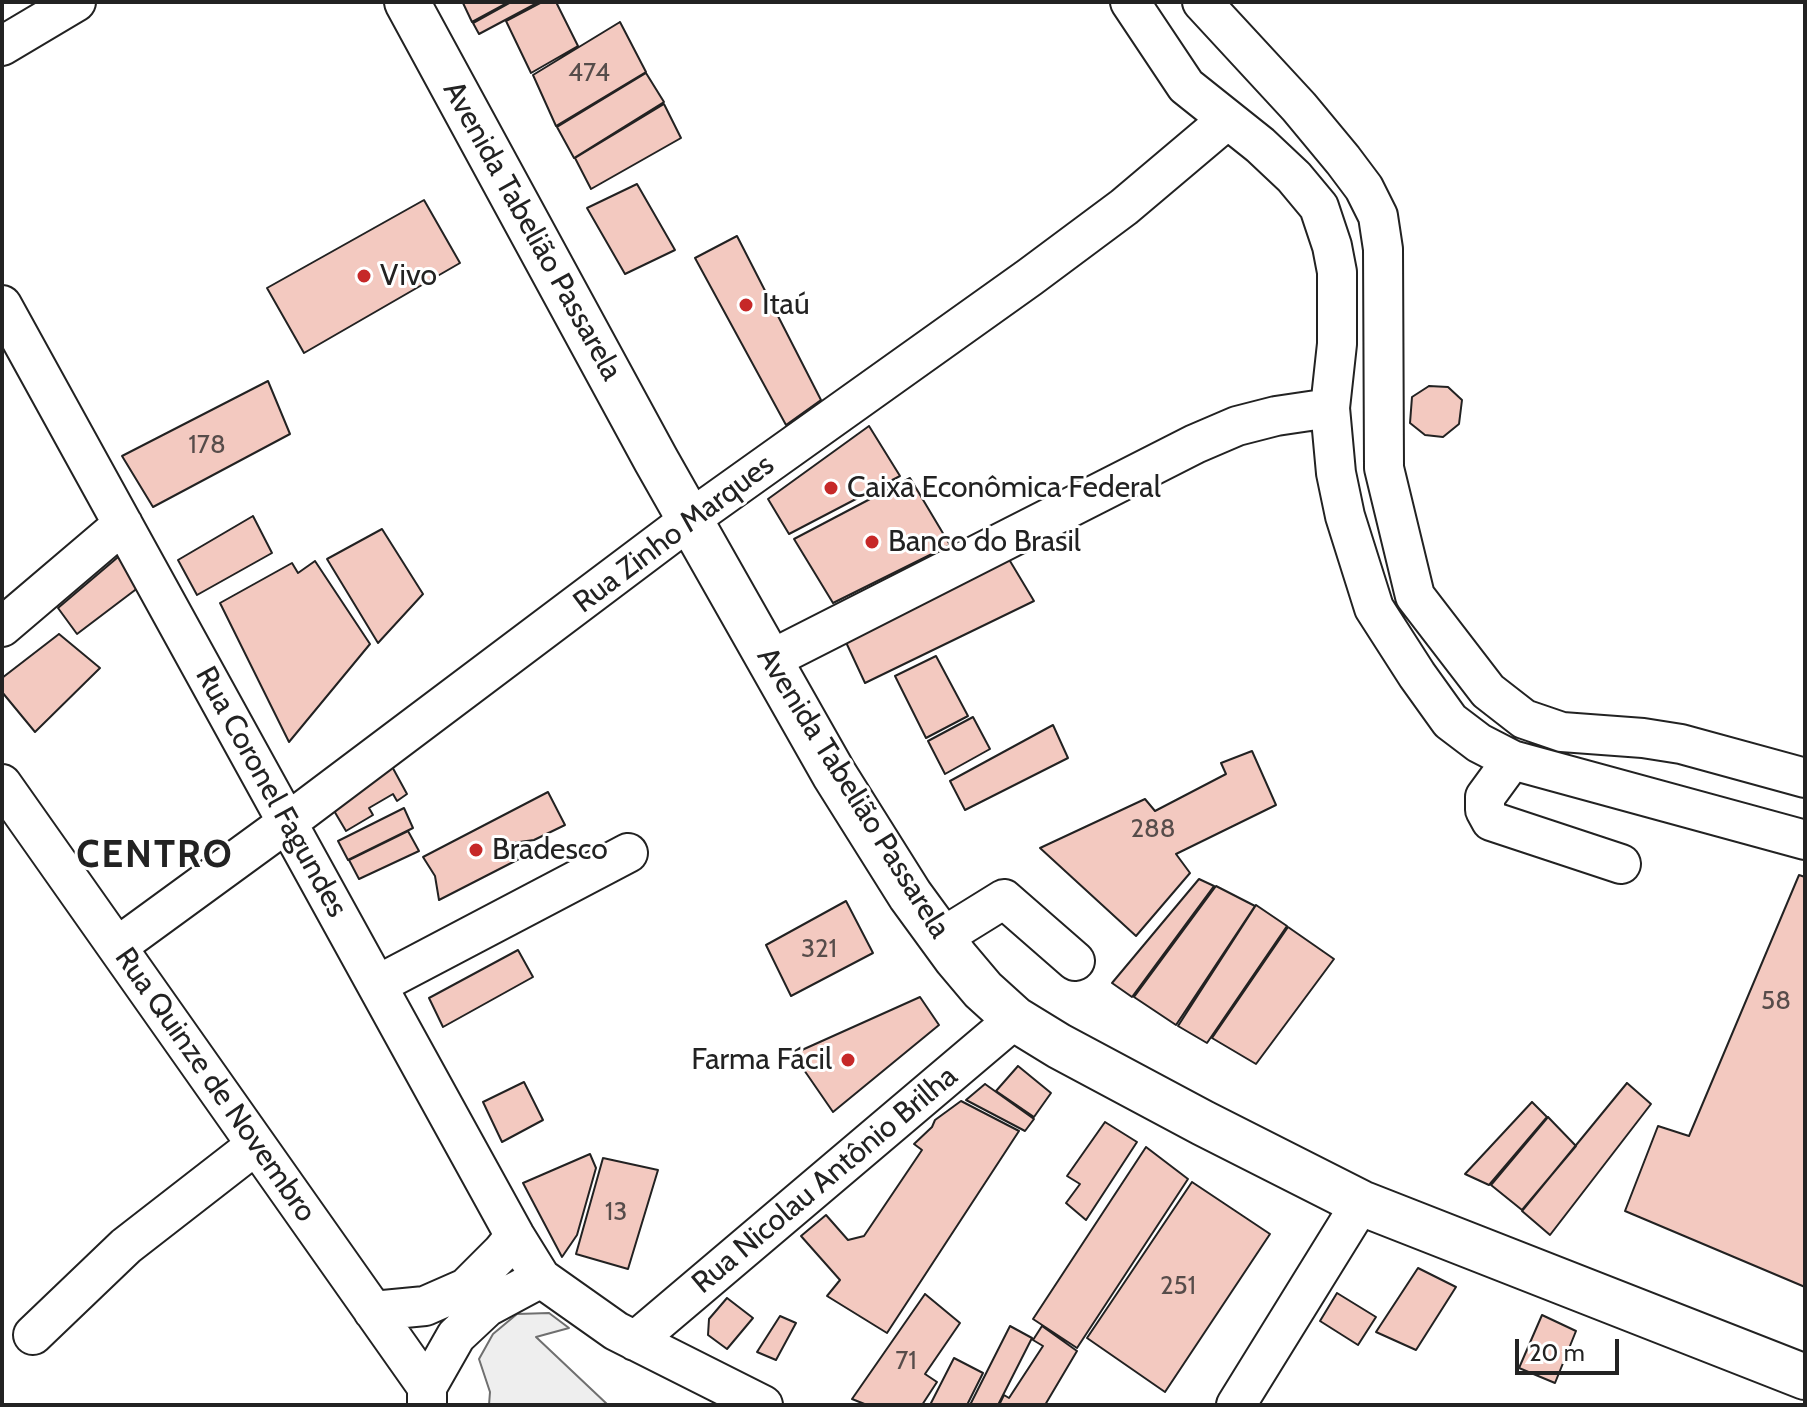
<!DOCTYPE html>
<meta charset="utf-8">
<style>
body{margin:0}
#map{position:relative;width:1807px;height:1407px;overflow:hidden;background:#fff;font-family:Cabin,sans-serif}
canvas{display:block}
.frame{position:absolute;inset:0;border:4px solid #222;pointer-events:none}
.scale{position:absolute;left:1515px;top:1339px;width:104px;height:36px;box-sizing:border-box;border:4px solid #222;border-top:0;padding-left:10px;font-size:24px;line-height:28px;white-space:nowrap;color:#222;-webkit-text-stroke:6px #fff;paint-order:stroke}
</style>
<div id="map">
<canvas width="1807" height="1407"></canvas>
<div class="frame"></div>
<div class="scale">20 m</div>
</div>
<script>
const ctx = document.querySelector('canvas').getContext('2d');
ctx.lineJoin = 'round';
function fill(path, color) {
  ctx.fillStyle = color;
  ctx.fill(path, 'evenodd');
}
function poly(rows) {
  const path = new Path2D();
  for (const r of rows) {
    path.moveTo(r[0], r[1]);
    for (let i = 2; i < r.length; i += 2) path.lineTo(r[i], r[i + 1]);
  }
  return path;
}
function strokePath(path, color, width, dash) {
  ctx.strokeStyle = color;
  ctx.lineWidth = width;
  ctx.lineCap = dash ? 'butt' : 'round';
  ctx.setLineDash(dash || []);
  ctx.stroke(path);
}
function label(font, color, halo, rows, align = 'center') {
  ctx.font = font + ' Cabin,sans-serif';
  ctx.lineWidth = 6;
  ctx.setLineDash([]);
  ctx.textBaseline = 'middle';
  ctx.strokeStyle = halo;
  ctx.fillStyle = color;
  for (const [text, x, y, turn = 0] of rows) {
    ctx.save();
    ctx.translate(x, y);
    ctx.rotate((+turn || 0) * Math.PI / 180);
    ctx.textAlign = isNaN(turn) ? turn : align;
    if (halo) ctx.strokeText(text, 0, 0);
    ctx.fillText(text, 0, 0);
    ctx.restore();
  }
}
const green = poly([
 [549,1313,569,1328,536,1337,608,1405,489,1405,490,1392,479,1359,493,1334,517,1314,549,1313]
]);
fill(green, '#eee');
strokePath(green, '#6f6f6f', 2);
const building = poly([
 [465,2,509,2,472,22,463,3,465,2],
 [511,2,539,2,479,34,473,23,511,2],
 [542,2,556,2,578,46,531,73,506,21,542,2],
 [620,22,646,72,556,126,533,75,620,22],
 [646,73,664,102,574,158,557,127,646,73],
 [664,104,681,138,591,189,575,158,664,104],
 [637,184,675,250,625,274,587,208,637,184],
 [424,200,460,263,304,353,267,288,424,200],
 [737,236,821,400,786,425,695,258,737,236],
 [268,381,290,434,153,507,122,456,268,381],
 [1429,386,1448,387,1462,400,1459,424,1443,437,1425,435,1410,423,1412,397,1429,386],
 [869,426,900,476,789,534,768,499,869,426],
 [910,478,950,545,833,603,794,539,910,478],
 [253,516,272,553,197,595,178,560,253,516],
 [382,529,423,594,378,643,327,559,382,529],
 [124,552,143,584,77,634,58,608,124,552],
 [1007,556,1034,601,865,683,844,638,1007,556],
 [315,561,370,644,289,742,220,603,292,563,298,573,315,561],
 [59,634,100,668,35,732,2,692,2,678,59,634],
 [936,656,968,716,926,738,895,676,936,656],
 [973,717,990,749,945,774,928,741,973,717],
 [1053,725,1068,758,965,810,950,781,1053,725],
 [1252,751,1276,805,1176,854,1190,873,1136,936,1040,848,1145,799,1155,811,1226,774,1221,763,1252,751],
 [389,761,407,794,397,801,393,794,369,808,373,815,346,831,330,804,389,761],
 [548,792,565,825,534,840,512,843,519,859,439,900,435,876,423,857,548,792],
 [404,808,413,828,348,860,338,841,404,808],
 [408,831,419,851,359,879,349,860,408,831],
 [1799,875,1805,877,1805,1287,1625,1211,1658,1126,1689,1136,1799,875],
 [1199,879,1214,886,1132,997,1112,983,1199,879],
 [1216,886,1255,906,1176,1025,1134,997,1216,886],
 [846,901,873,953,791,996,766,945,846,901],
 [1256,905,1287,926,1207,1043,1178,1026,1256,905],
 [1288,927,1334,959,1256,1064,1212,1038,1288,927],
 [518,950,533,977,443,1027,429,998,518,950],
 [920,997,939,1025,833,1112,793,1054,920,997],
 [1018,1066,1051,1093,1034,1117,996,1091,1018,1066],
 [524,1082,543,1120,502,1142,483,1102,524,1082],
 [1627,1083,1651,1104,1550,1235,1522,1211,1627,1083],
 [985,1084,1034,1119,1025,1131,966,1100,985,1084],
 [961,1101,1019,1131,887,1333,827,1296,840,1280,801,1236,826,1215,848,1240,864,1236,922,1150,914,1144,932,1127,935,1120,961,1101],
 [1532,1102,1547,1117,1489,1185,1465,1174,1532,1102],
 [1548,1117,1576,1146,1522,1210,1491,1185,1548,1117],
 [1105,1122,1137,1142,1086,1220,1066,1203,1080,1184,1067,1176,1105,1122],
 [1146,1147,1188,1179,1077,1348,1033,1319,1146,1147],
 [590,1154,596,1168,577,1235,562,1257,523,1183,590,1154],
 [603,1158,658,1170,628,1269,576,1254,603,1158],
 [1192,1182,1270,1234,1165,1392,1087,1338,1192,1182],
 [1418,1268,1456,1287,1416,1350,1376,1332,1418,1268],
 [1337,1293,1376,1317,1358,1345,1320,1321,1337,1293],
 [925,1294,960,1323,925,1374,937,1382,922,1405,867,1405,852,1399,925,1294],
 [727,1298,753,1318,727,1349,708,1335,709,1319,727,1298],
 [1542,1315,1576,1331,1555,1383,1519,1368,1542,1315],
 [780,1316,796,1323,776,1360,757,1352,780,1316],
 [1010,1326,1032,1338,998,1405,970,1405,1010,1326],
 [1042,1326,1077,1351,1045,1405,999,1405,1004,1395,1009,1398,1043,1346,1033,1340,1042,1326],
 [954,1358,983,1373,967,1405,930,1405,954,1358]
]);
fill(building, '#f3c9c0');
strokePath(building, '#222', 2);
const minor = poly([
 [1130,2,1186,86,1260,145,1294,177,1319,207,1332,246,1337,272,1337,344,1330,408,1336,473,1345,516,1374,608,1417,675,1450,721,1479,743,1512,760,1805,840],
 [1202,2,1299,107,1343,160,1364,188,1378,216,1383,249,1384,468,1415,596,1488,691,1524,719,1562,732,1643,738,1681,744,1805,778],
 [2,46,76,2],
 [2,305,515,1236,541,1278,616,1331,763,1405],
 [2,627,123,524],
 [770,660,1195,444,1237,426,1276,416,1330,408],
 [1512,760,1485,797,1485,810,1491,821,1621,864],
 [2,784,427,1387],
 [941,938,1004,899,1075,961],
 [118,946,288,822,692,518,1030,277,1124,207,1227,120],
 [377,985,628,853],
 [373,1311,425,1306,466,1288,502,1252,515,1236],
 [33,1335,126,1246,256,1145],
 [635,1341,1015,1019],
 [427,1405,427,1387,456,1336,487,1307,541,1278],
 [1236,1405,1361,1203]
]);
const major = poly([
 [407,2,656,460,834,774,910,895,956,958,983,990,1015,1019,1059,1046,1203,1123,1361,1203,1805,1377]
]);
strokePath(minor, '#222', 42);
strokePath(major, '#222', 48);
strokePath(minor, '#fff', 38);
strokePath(major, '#fff', 44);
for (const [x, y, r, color] of [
 [364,276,8,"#c62828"],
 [746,305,8,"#c62828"],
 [831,488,8,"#c62828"],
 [872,542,8,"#c62828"],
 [476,850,8,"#c62828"],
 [848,1060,8,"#c62828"]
]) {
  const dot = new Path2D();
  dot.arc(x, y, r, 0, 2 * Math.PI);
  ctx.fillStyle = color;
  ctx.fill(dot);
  strokePath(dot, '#fff', 3);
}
label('26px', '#564c4a', null, [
 ["474",589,73],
 ["178",207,445],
 ["288",1153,829],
 ["321",819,949],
 ["58",1776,1001],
 ["13",616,1212],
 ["251",1178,1286],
 ["71",906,1361]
]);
label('30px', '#222', '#fff', [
 ["Avenida Tabelião Passarela",532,231,61],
 ["Rua Zinho Marques",674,534,-37],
 ["Rua Coronel Fagundes",271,792,61],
 ["Avenida Tabelião Passarela",853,793,58],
 ["Rua Quinze de Novembro",215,1085,55],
 ["Rua Nicolau Antônio Brilha",825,1180,-40]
]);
label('30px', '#222', '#fff', [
 ["Vivo",380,276],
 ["Itaú",762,305],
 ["Caixa Econômica Federal",847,488],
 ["Banco do Brasil",888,542],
 ["Bradesco",492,850],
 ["Farma Fácil",832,1060,"right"]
], 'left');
ctx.letterSpacing = '2px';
label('bold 38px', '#222', '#fff', [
 ["CENTRO",155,856]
]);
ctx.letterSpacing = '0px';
</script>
